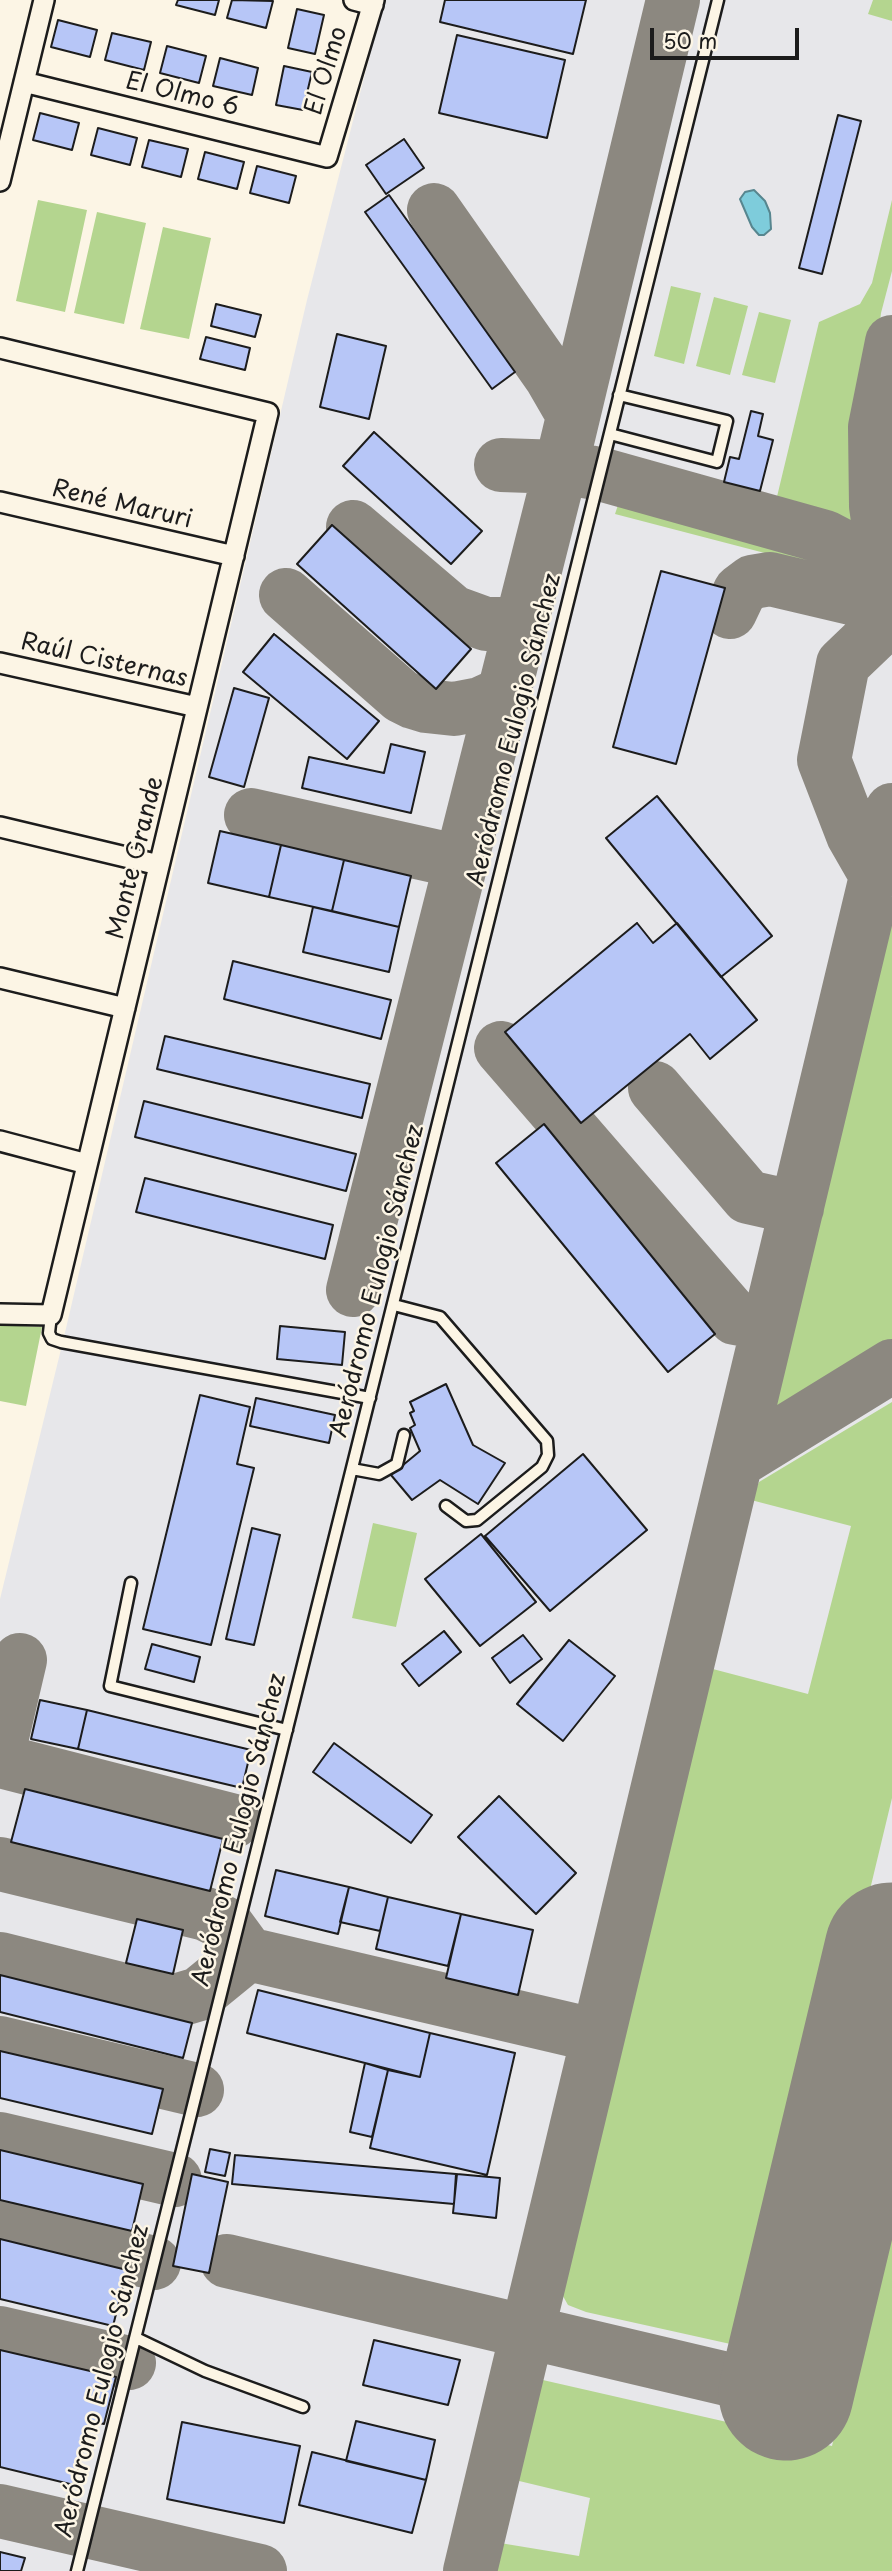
<!DOCTYPE html>
<meta charset="utf-8">
<style>
body{margin:0}
#map{position:relative;width:892px;height:2571px;overflow:hidden;background:#fcf5e5;font-family:"Playpen Sans",sans-serif}
canvas{display:block}
.scale{position:absolute;left:650px;top:28px;width:149px;height:32px;box-sizing:border-box;border:4px solid #1c1c1c;border-top:0;padding-left:9px;font-size:21px;line-height:24px;white-space:nowrap;color:#1c1c1c;-webkit-text-stroke:5px #fcf5e5;paint-order:stroke}
</style>
<div id="map">
<canvas width="892" height="2571"></canvas>
<div class="scale">50 m</div>
</div>
<script>
const ctx = document.querySelector('canvas').getContext('2d');
ctx.lineJoin = 'round';
function fill(path, color) {
  ctx.fillStyle = color;
  ctx.fill(path, 'evenodd');
}
function poly(rows) {
  const path = new Path2D();
  for (const r of rows) {
    path.moveTo(r[0], r[1]);
    for (let i = 2; i < r.length; i += 2) path.lineTo(r[i], r[i + 1]);
  }
  return path;
}
function strokePath(path, color, width, dash) {
  ctx.strokeStyle = color;
  ctx.lineWidth = width;
  ctx.lineCap = dash ? 'butt' : 'round';
  ctx.setLineDash(dash || []);
  ctx.stroke(path);
}
function label(font, color, halo, rows, align = 'center') {
  ctx.font = font + ' "Playpen Sans",sans-serif';
  ctx.lineWidth = 5;
  ctx.setLineDash([]);
  ctx.textBaseline = 'middle';
  ctx.strokeStyle = halo;
  ctx.fillStyle = color;
  for (const [text, x, y, turn = 0] of rows) {
    ctx.save();
    ctx.translate(x, y);
    ctx.rotate((+turn || 0) * Math.PI / 180);
    ctx.textAlign = isNaN(turn) ? turn : align;
    if (halo) ctx.strokeText(text, 0, 0);
    ctx.fillText(text, 0, 0);
    ctx.restore();
  }
}
fill(poly([
 [384,0,892,0,892,2571,0,2571,0,1599,63,1341,307,300]
]), '#e7e7ea');
fill(poly([
 [873,0,892,0,892,21,868,14],
 [38,200,87,210,65,312,16,301],
 [892,200,892,271,881,313,867,432,869,543,775,505,819,322,860,304,872,283],
 [97,212,146,223,124,324,74,313],
 [163,227,211,238,189,339,140,329],
 [671,286,701,293,684,364,654,356],
 [714,297,748,306,730,375,696,366],
 [759,312,791,320,775,383,742,375],
 [892,382,892,525,886,506,888,417],
 [619,502,832,555,853,576,615,514],
 [892,902,892,1355,791,1419,779,1421,768,1411],
 [0,1325,42,1327,26,1406,0,1401],
 [892,1402,892,1798,763,2335,744,2347,586,2312,568,2305,559,2289,709,1668,808,1694,851,1526,751,1500,759,1482],
 [373,1523,417,1533,396,1627,352,1618],
 [892,2190,892,2571,488,2571,494,2542,579,2556,590,2498,515,2480,534,2378,832,2446]
]), '#b4d58f');
const water = poly([
 [754,190,765,201,770,213,771,229,764,235,759,235,752,227,740,199,745,192,754,190]
]);
fill(water, '#7eccdb');
strokePath(water, '#57868f', 2);
strokePath(poly([
 [434,210,551,377,573,415],
 [501,465,561,467,600,474,825,537,892,572],
 [353,527,453,612,486,624,521,624],
 [885,568,876,506,875,427,892,342],
 [286,595,401,696,413,702,426,706,454,709,480,704,504,693],
 [730,612,740,591,752,582,770,579,872,603,892,598],
 [251,815,461,862],
 [876,875,853,835,824,760,843,664,892,617],
 [501,1048,735,1318,768,1324],
 [655,1088,748,1197,797,1208],
 [353,1290,561,467,673,0],
 [736,1462,892,1366],
 [0,1745,20,1660],
 [0,1761,234,1821],
 [0,1864,206,1914,226,1924,248,1954,598,2036],
 [0,1959,172,2002,199,1994,248,1954],
 [0,2043,197,2090],
 [0,2139,175,2180],
 [0,2226,154,2263],
 [227,2261,786,2393],
 [0,2333,129,2363],
 [0,2511,260,2571],
 [470,2571,892,810]
]), '#8c8880', 54);
strokePath(poly([
 [786,2393,892,1950]
]), '#8c8880', 135);
const building = poly([
 [178,0,219,0,215,15,176,5,178,0],
 [232,0,273,1,266,28,227,18,232,0],
 [445,0,586,0,573,54,440,22,445,0],
 [297,9,324,15,315,54,288,48,297,9],
 [58,20,97,30,90,57,51,47,58,20],
 [112,33,151,42,144,70,105,60,112,33],
 [457,35,565,60,547,138,439,113,457,35],
 [167,46,206,56,199,83,160,73,167,46],
 [220,58,258,68,252,95,213,86,220,58],
 [284,66,312,72,303,110,276,105,284,66],
 [40,113,79,123,72,150,33,140,40,113],
 [838,115,861,121,822,274,799,268,838,115],
 [98,128,137,138,130,165,91,155,98,128],
 [404,139,424,168,386,194,366,165,404,139],
 [149,140,188,149,181,177,142,167,149,140],
 [205,152,244,162,237,189,198,179,205,152],
 [257,166,296,176,289,203,250,193,257,166],
 [389,195,515,372,492,389,365,212,389,195],
 [216,304,261,315,255,337,211,326,216,304],
 [337,334,386,346,369,419,320,407,337,334],
 [206,337,250,348,245,370,200,359,206,337],
 [751,411,763,414,758,436,773,440,760,491,724,482,730,457,739,459,751,411],
 [374,432,482,531,451,564,343,466,374,432],
 [332,525,471,649,436,689,297,564,332,525],
 [661,571,725,588,676,764,613,747,661,571],
 [274,634,379,721,347,759,243,672,274,634],
 [234,688,269,698,244,787,209,777,234,688],
 [391,744,425,752,411,813,302,788,309,757,384,773,391,744],
 [657,796,772,936,721,977,606,838,657,796],
 [220,831,281,845,269,897,208,883,220,831],
 [281,845,344,860,332,911,269,897,281,845],
 [344,860,411,876,399,927,332,911,344,860],
 [313,907,399,927,389,972,303,952,313,907],
 [637,923,653,943,677,923,757,1020,710,1059,690,1034,581,1123,505,1032,637,923],
 [233,961,391,1000,381,1039,224,999,233,961],
 [165,1036,370,1084,362,1118,157,1069,165,1036],
 [144,1101,356,1154,346,1191,135,1137,144,1101],
 [544,1124,715,1334,668,1372,496,1163,544,1124],
 [145,1178,333,1225,325,1259,136,1212,145,1178],
 [280,1326,345,1332,342,1365,277,1359,280,1326],
 [446,1384,473,1445,505,1463,478,1504,440,1480,412,1500,391,1475,420,1451,410,1428,415,1425,410,1413,414,1411,410,1402,446,1384],
 [200,1395,250,1407,237,1464,254,1468,211,1645,143,1629,200,1395],
 [256,1398,335,1415,329,1443,250,1426,256,1398],
 [583,1454,647,1530,550,1611,485,1536,583,1454],
 [252,1528,280,1535,254,1645,226,1639,252,1528],
 [481,1534,536,1602,480,1646,425,1579,481,1534],
 [444,1631,461,1652,419,1686,402,1664,444,1631],
 [523,1635,542,1659,510,1683,492,1658,523,1635],
 [569,1640,615,1676,563,1741,517,1704,569,1640],
 [152,1644,200,1657,194,1682,145,1669,152,1644],
 [40,1700,87,1710,78,1749,31,1739,40,1700],
 [87,1710,251,1750,242,1788,78,1749,87,1710],
 [334,1743,432,1815,411,1843,313,1772,334,1743],
 [25,1789,223,1839,210,1891,11,1842,25,1789],
 [499,1796,576,1873,536,1914,458,1837,499,1796],
 [276,1870,349,1887,338,1934,265,1916,276,1870],
 [349,1887,388,1897,380,1931,340,1922,349,1887],
 [388,1897,461,1914,448,1966,376,1949,388,1897],
 [461,1914,533,1930,518,1995,446,1978,461,1914],
 [137,1919,183,1930,173,1974,126,1963,137,1919],
 [0,1975,192,2023,183,2058,0,2012,0,1975],
 [258,1990,430,2033,420,2077,247,2033,258,1990],
 [430,2033,515,2053,487,2175,370,2148,388,2070,420,2077,430,2033],
 [0,2051,163,2089,152,2134,0,2098,0,2051],
 [365,2063,388,2070,372,2137,350,2132,365,2063],
 [210,2149,230,2153,225,2176,205,2172,210,2149],
 [0,2150,143,2184,132,2231,0,2200,0,2150],
 [235,2155,456,2174,454,2204,232,2184,235,2155],
 [192,2174,228,2182,209,2273,173,2266,192,2174],
 [457,2174,500,2178,496,2218,453,2213,457,2174],
 [0,2239,127,2270,113,2326,0,2299,0,2239],
 [374,2340,460,2360,448,2405,363,2385,374,2340],
 [0,2350,116,2377,104,2424,90,2421,74,2485,0,2467,0,2350],
 [356,2421,435,2440,426,2480,346,2461,356,2421],
 [182,2422,300,2446,284,2523,167,2499,182,2422],
 [312,2452,426,2480,412,2533,299,2505,312,2452],
 [0,2552,25,2558,21,2571,0,2571,0,2552]
]);
fill(building, '#b7c6f7');
strokePath(building, '#1c1c1c', 2);
const lane = poly([
 [610,434,717,462,727,421,619,395],
 [394,1305,440,1317,547,1441,548,1455,542,1467,477,1520,466,1521,446,1506],
 [51,1315,49,1333,52,1339,61,1342,370,1398],
 [352,1469,379,1474,397,1464,404,1435],
 [131,1583,110,1686,287,1730],
 [136,2338,205,2371,303,2407],
 [77,2571,718,0]
]);
const street = poly([
 [354,0,373,5],
 [24,82,327,157,374,0],
 [0,181,44,0],
 [0,348,268,413,51,1315,0,1314],
 [0,502,234,556],
 [0,663,197,707],
 [0,827,159,865],
 [0,978,125,1008],
 [0,1141,87,1164]
]);
strokePath(lane, '#1c1c1c', 15);
strokePath(street, '#1c1c1c', 24);
strokePath(lane, '#fcf5e5', 10);
strokePath(street, '#fcf5e5', 19);
label('24px', '#1c1c1c', '#fcf5e5', [
 ["El Olmo",327,71,-73],
 ["El Olmo 6",182,95,14],
 ["René Maruri",122,505,13],
 ["Raúl Cisternas",104,661,13],
 ["Aeródromo Eulogio Sánchez",515,730,-76],
 ["Monte Grande",136,858,-76],
 ["Aeródromo Eulogio Sánchez",378,1281,-76],
 ["Aeródromo Eulogio Sánchez",240,1830,-76],
 ["Aeródromo Eulogio Sánchez",103,2381,-76]
]);
</script>
